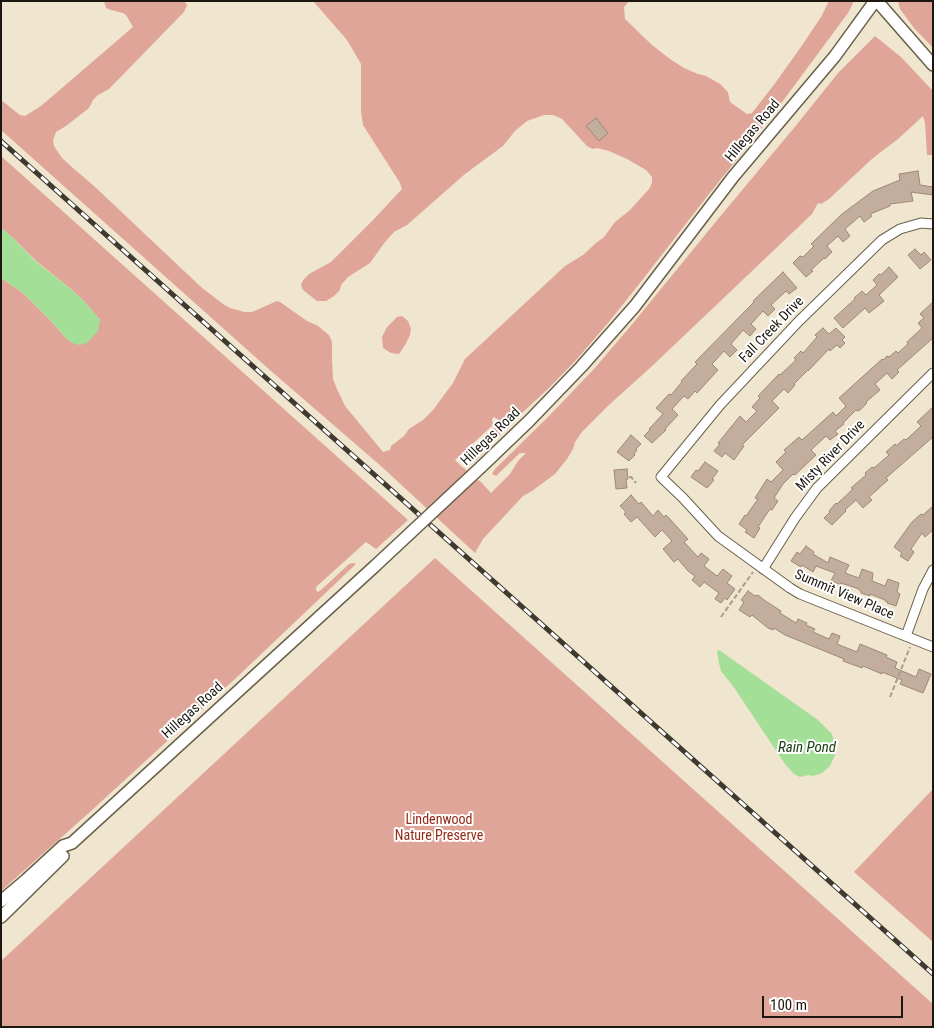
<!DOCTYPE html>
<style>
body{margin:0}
#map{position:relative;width:934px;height:1028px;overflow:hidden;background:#f0e5ce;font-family:"Roboto Condensed",sans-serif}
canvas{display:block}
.frame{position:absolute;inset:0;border:2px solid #1c1810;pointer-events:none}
.scale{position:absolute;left:762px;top:996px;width:141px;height:22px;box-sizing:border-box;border:2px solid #1c1810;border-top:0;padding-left:6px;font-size:15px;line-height:18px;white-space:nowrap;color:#1c1810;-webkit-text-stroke:4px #fff;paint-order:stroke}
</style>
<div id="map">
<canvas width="934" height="1028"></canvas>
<div class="frame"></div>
<div class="scale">100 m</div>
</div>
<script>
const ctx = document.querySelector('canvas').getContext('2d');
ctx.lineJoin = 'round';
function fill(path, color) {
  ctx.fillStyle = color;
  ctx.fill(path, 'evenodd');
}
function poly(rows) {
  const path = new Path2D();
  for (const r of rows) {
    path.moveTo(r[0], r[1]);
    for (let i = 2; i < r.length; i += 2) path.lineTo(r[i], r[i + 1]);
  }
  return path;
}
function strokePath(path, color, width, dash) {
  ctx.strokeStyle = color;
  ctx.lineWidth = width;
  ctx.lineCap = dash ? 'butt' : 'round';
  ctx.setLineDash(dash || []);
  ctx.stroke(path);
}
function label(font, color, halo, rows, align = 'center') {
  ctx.font = font + ' "Roboto Condensed",sans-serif';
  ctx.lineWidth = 4;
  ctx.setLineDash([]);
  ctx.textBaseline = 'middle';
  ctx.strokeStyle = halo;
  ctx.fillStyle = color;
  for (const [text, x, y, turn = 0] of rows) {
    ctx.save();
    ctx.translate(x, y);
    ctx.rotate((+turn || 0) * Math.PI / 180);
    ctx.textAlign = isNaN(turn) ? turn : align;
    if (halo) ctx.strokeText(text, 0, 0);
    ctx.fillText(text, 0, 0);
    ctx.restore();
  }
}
fill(poly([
 [104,1,184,1,187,5,184,12,109,89,98,95,93,100,89,108,66,126,56,132,53,140,54,146,62,158,73,168,94,186,201,287,223,304,230,308,244,312,252,312,277,301,280,302,307,321,318,326,329,335,332,342,332,360,333,379,337,389,345,406,383,452,390,450,391,446,404,436,409,429,423,420,433,410,453,383,465,359,565,266,583,255,596,243,604,237,615,222,630,210,649,189,652,183,652,177,646,170,627,159,609,151,597,148,593,149,587,146,562,119,558,117,553,115,544,115,527,121,515,131,503,146,465,174,407,225,394,232,385,242,370,263,348,277,341,285,340,290,334,296,326,301,317,301,303,290,301,285,303,280,309,274,331,262,374,219,402,189,400,183,363,125,361,111,361,64,347,40,313,1,629,1,624,7,625,19,652,45,670,59,684,68,698,74,706,76,720,84,728,92,730,102,747,114,752,113,776,82,803,44,821,17,829,1,854,1,848,13,774,113,709,194,640,283,608,323,577,359,550,387,505,429,475,461,471,454,474,448,483,437,497,426,500,421,494,417,492,419,492,421,494,424,455,460,461,466,482,483,491,493,510,474,518,461,526,453,520,453,496,476,492,474,495,469,549,416,594,369,634,322,718,219,798,123,838,73,875,36,901,57,933,91,933,155,927,155,925,123,923,116,898,139,873,158,829,199,821,204,818,203,812,214,650,368,610,404,582,432,575,442,573,449,567,459,555,474,532,491,523,496,483,539,475,553,382,467,271,371,1,130,1,100,20,115,25,116,41,106,133,27,126,15,123,13,111,10,106,8],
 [898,1,933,1,933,48,914,28,900,9],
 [1,156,408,520,376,549,366,542,316,587,316,590,318,592,321,590,349,564,353,563,356,564,236,678,91,811,1,891,1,278,23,293,51,321,67,339,100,320,84,301,72,290,35,260,12,237,1,228],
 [402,316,408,321,411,329,410,335,405,345,399,354,391,353,383,348,382,337,387,327,397,317],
 [435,558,933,1004,933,1027,1,1027,1,961],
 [933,789,933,942,854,872]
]), '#dfa599');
fill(poly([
 [1,228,12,237,34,260,72,290,84,301,100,320,98,331,87,343,80,345,72,343,67,339,51,321,23,293,1,278],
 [719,650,818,720,832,734,835,746,835,755,830,766,822,773,813,776,809,775,800,777,794,774,785,764,733,686,721,671,719,663,717,651]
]), '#a3df97');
const building = poly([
 [596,118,608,133,599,141,586,126,596,118],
 [918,171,920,185,933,187,933,195,911,192,913,201,890,204,890,206,870,214,872,216,864,222,860,216,845,229,850,236,843,242,838,236,827,246,832,252,825,259,824,258,811,270,813,271,806,277,793,263,800,256,803,257,814,246,811,244,842,214,873,191,900,180,899,174,918,171],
 [915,249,921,255,924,252,931,260,920,269,908,255,915,249],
 [889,267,898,277,879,295,884,301,869,313,865,308,843,328,834,318,855,299,854,298,862,291,866,295,877,285,873,280,879,274,881,275,889,267],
 [783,272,797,288,789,294,786,291,771,305,775,309,768,316,763,311,751,324,756,329,750,336,743,330,731,344,737,350,730,357,724,351,712,364,718,370,697,393,695,391,688,399,684,396,672,409,678,415,665,429,666,430,652,443,644,436,650,430,649,429,663,414,656,408,669,394,671,395,682,382,681,381,697,364,695,362,754,302,753,301,783,272],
 [933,302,933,338,897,370,899,372,892,379,887,373,875,384,880,390,866,402,867,403,860,410,858,411,856,410,843,423,844,424,835,431,838,434,830,440,826,436,811,450,816,455,796,474,794,475,793,474,783,484,774,498,778,501,772,510,770,509,758,527,760,528,754,538,745,532,747,530,739,524,745,515,746,516,758,499,755,498,767,479,771,482,783,470,776,462,786,452,784,450,799,437,802,440,833,412,836,416,846,406,839,398,882,359,883,360,887,356,889,357,896,351,898,353,908,344,907,342,922,328,918,323,924,318,920,314,933,302],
 [823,328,829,334,836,328,845,337,842,340,845,343,840,348,837,345,830,351,829,349,808,371,808,370,794,384,795,385,788,393,784,389,772,401,779,408,742,445,744,446,734,460,725,453,722,457,714,451,720,444,718,443,740,416,746,422,757,411,752,407,760,398,758,396,779,374,780,375,796,360,794,358,801,351,803,353,817,337,815,335,823,328],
 [933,407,933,437,886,478,888,480,869,497,872,500,863,508,856,500,845,510,846,511,832,525,824,518,830,512,829,511,836,503,837,504,853,489,851,488,866,475,865,473,872,467,874,468,889,455,886,452,895,444,896,446,904,439,906,440,921,426,917,422,933,407],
 [631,435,641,444,636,449,637,450,634,454,635,455,629,461,617,452,631,435],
 [705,462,718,471,712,479,714,480,707,488,691,477,696,470,698,471,705,462],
 [627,469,628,479,626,479,627,488,616,489,614,470,627,469],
 [631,495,639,504,641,502,653,516,658,510,664,517,666,515,668,517,688,539,684,542,698,557,701,553,709,559,704,566,717,576,723,569,732,576,727,583,735,589,727,600,725,598,721,603,715,599,719,593,704,582,700,587,692,580,695,576,688,571,678,559,674,562,663,549,672,541,662,530,655,537,637,517,631,522,624,514,626,512,620,506,631,495],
 [933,506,933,530,925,537,922,533,911,549,914,552,908,561,900,556,902,553,894,547,912,522,921,514,923,515,933,506],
 [806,546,814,552,813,554,828,563,830,557,849,565,845,573,859,578,862,569,873,573,872,581,885,586,888,579,899,583,897,592,900,594,896,606,887,603,888,602,885,601,885,600,870,594,870,596,861,593,861,591,859,590,859,589,841,583,841,585,831,581,835,573,816,566,813,572,802,565,801,567,791,561,797,552,800,554,806,546],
 [748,591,755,596,756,595,758,596,758,595,764,600,781,611,780,613,796,623,798,619,807,623,806,625,815,629,813,632,829,639,832,633,840,636,837,644,857,652,860,644,887,655,886,657,897,662,895,668,916,677,919,669,931,674,923,693,900,684,902,680,882,672,882,674,863,666,862,668,843,661,844,659,785,635,774,628,773,630,768,628,752,615,750,617,739,610,744,602,741,600,748,591]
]);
fill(building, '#c3ae9e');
strokePath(building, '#9c8878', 1);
const minor = poly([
 [933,224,921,223,900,229,882,240,799,321,720,405,661,477,683,498,718,536,790,588,800,594,933,647],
 [763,569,795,518,817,488,933,373],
 [906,636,923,589,933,570]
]);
const major = poly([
 [877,1,933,65],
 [481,467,529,421,581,367,635,306,733,177,835,56,875,1],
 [1,901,26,880,63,846,72,843,375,566],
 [1,917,63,856]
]);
strokePath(minor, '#69604c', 11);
strokePath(major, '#69604c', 14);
strokePath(poly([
 [629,477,631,477,636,483],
 [721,617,753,572],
 [890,697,910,647]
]), '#a79f8d', 2, [5, 2.5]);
strokePath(minor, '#fff', 9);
strokePath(major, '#fff', 11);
const rail = poly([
 [1,141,933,974]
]);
strokePath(rail, '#3f3a30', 5);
strokePath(rail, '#fff', 3, [9]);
const majorBridge = poly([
 [375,566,481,467]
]);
strokePath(majorBridge, '#69604c', 14, []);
strokePath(majorBridge, '#fff', 11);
label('14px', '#1c1810', '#fff', [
 ["Hillegas Road",753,131,-50],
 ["Fall Creek Drive",772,330,-46],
 ["Hillegas Road",491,437,-44],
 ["Misty River Drive",831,456,-46],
 ["Summit View Place",844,595,23],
 ["Hillegas Road",193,711,-42]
]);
label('14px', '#932916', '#fff', [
 ["Lindenwood",439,820],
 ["Nature Preserve",439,836]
]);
label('italic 15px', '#1b4113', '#fff', [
 ["Rain Pond",807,748]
]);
</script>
